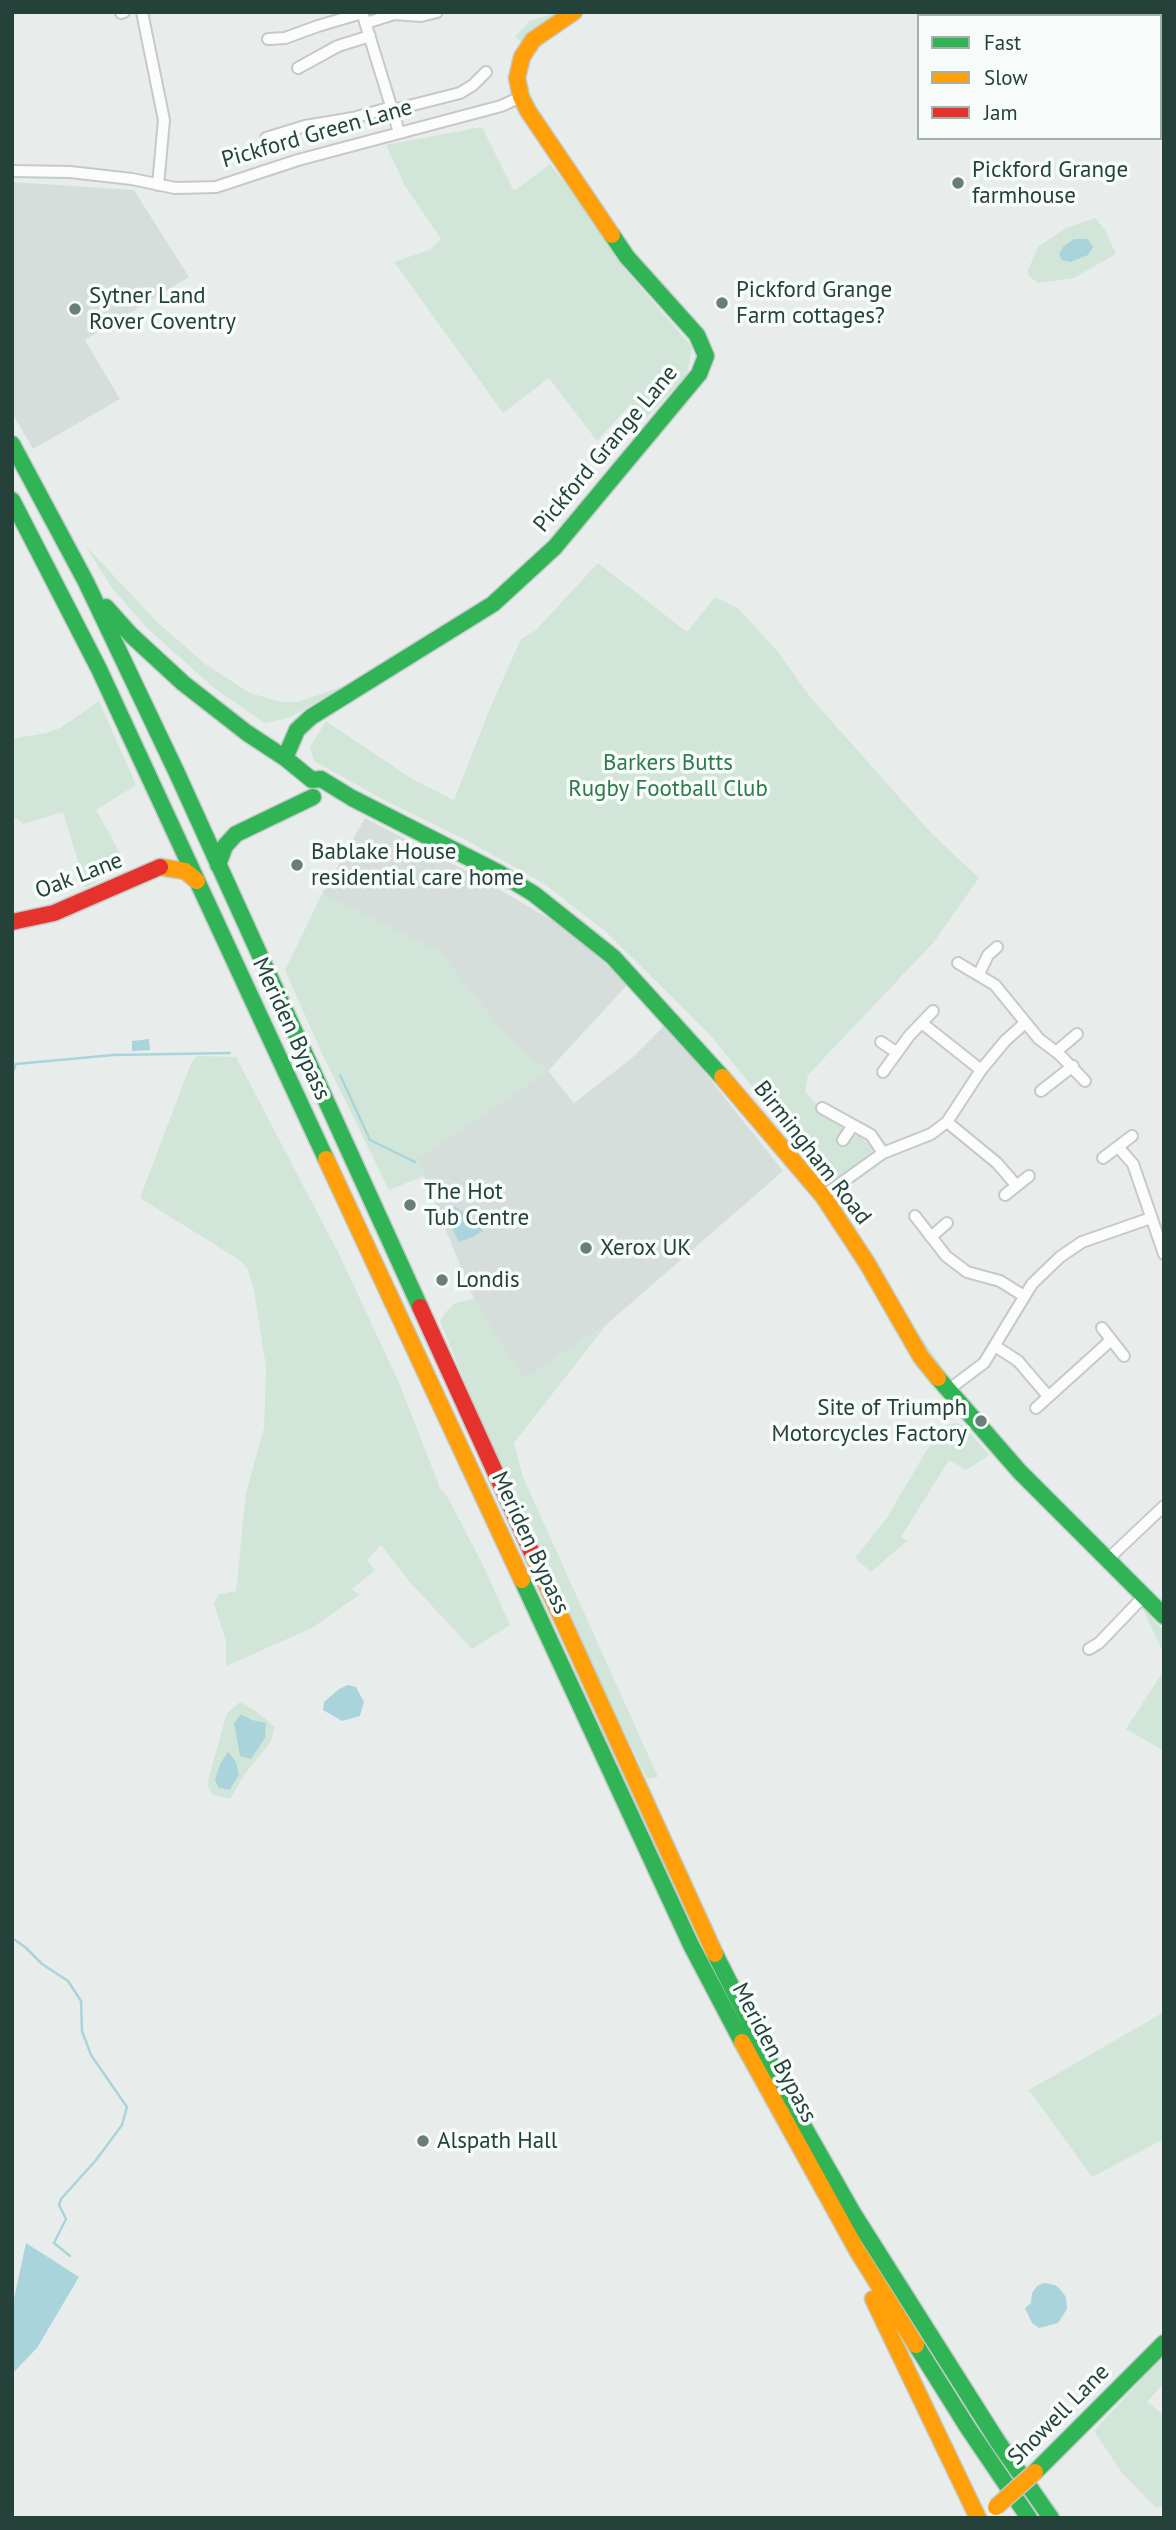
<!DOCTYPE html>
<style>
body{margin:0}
#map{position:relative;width:1176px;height:2530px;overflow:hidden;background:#e8edeb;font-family:"PT Sans",sans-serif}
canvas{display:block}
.frame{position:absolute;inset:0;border:14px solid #24423a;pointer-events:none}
.legend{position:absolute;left:917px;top:14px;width:245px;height:126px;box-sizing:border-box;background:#f7fbf9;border:2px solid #a3b1ad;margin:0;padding:9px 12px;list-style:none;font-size:21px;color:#24423a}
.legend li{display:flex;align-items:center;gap:14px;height:35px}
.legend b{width:35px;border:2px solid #a3b1ad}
</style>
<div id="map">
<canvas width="1176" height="2530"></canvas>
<div class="frame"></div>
<ul class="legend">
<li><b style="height:9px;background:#30b455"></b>Fast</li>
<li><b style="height:9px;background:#ff9f0a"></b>Slow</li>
<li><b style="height:9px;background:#e5322d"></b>Jam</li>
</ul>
</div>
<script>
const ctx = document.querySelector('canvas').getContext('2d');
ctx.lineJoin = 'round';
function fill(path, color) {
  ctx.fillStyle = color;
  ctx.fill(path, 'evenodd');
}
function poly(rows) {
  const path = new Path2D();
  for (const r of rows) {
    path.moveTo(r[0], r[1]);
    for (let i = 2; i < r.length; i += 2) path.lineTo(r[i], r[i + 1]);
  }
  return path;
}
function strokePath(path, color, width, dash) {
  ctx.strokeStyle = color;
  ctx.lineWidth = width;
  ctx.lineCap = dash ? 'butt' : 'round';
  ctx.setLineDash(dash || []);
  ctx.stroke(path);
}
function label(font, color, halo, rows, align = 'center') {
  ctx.font = font + ' "PT Sans",sans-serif';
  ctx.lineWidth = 7;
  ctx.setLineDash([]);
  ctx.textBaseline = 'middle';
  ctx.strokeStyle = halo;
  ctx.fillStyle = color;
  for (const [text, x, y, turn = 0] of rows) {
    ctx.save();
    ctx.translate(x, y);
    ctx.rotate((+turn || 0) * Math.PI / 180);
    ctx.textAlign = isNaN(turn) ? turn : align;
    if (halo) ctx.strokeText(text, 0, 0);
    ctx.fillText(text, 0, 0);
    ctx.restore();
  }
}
fill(poly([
 [12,182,134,190,189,277,85,340,120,399,33,449,12,413],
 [365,818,478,877,567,929,628,984,548,1071,574,1103,632,1058,666,1024,783,1171,607,1324,525,1380,477,1307,417,1159,547,1071,510,1041,439,952,322,894]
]), '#d6dedb');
fill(poly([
 [558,12,522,42,515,37,530,21],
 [482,127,514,191,550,164,579,201,623,267,692,347,687,375,647,417,631,404,597,441,549,378,503,413,394,262,429,250,441,239,405,186,386,145],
 [1095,218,1105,230,1116,254,1074,278,1038,283,1029,276,1028,270,1038,247,1066,228],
 [85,545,157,622,205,664,250,693,281,702,298,702,344,686,289,718,265,723,214,688,147,628,112,588],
 [598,563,687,632,715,597,739,609,778,652,811,698,932,834,979,878,933,943,808,1075,805,1091,826,1116,860,1136,874,1150,831,1183,710,1035,605,931,543,883,466,840,384,800,314,761,310,747,326,721,412,779,454,800,490,708,521,639,536,630],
 [99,701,136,785,96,810,125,862,86,888,63,812,23,824,12,815,12,739,46,733,60,728],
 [322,894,439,952,510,1041,548,1071,418,1159,424,1176,389,1190,319,1047,285,970],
 [197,1056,236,1057,340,1256,400,1385,440,1488,447,1496,484,1567,510,1625,472,1649,408,1580,381,1545,367,1560,375,1570,352,1589,359,1595,312,1628,226,1666,226,1641,214,1604,219,1594,236,1591,246,1493,264,1428,266,1367,254,1290,247,1268,241,1261,140,1198,191,1063],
 [838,1201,920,1336,949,1377,943,1374,916,1335,837,1206],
 [474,1299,525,1380,607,1324,514,1443,523,1477,658,1777,647,1779,551,1579,481,1421,440,1321,445,1313,455,1303],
 [956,1423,964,1426,989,1455,966,1470,949,1460,901,1537,907,1541,871,1572,855,1558,888,1516,926,1451,946,1425],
 [1142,1607,1164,1631,1164,1654],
 [1164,1670,1164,1751,1126,1729],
 [240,1702,256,1711,275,1727,270,1743,247,1771,230,1799,213,1795,207,1784,227,1713],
 [1164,2012,1164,2139,1092,2177,1029,2090],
 [1164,2355,1164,2383,1147,2402,1164,2415,1164,2503,1157,2509,1122,2473,1094,2431]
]), '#d1e6d8');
fill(poly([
 [1074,239,1088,239,1093,247,1088,255,1070,262,1062,260,1059,254,1063,247],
 [149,1039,150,1050,132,1051,132,1041],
 [454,1206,472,1218,483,1231,473,1237,459,1242,447,1219,449,1209],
 [348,1685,356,1687,364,1702,360,1716,342,1721,323,1710,324,1702,339,1689],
 [241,1714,252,1720,266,1723,265,1738,251,1759,240,1756,234,1723],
 [228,1752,236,1762,239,1774,230,1790,219,1788,215,1780,220,1764],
 [26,2243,79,2277,37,2348,12,2374,12,2308],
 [1044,2283,1055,2285,1060,2289,1066,2297,1067,2309,1058,2323,1039,2328,1032,2323,1025,2308,1031,2303,1032,2293,1037,2286]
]), '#a9d4db');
strokePath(poly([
 [12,1074,16,1064,113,1055,230,1053],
 [340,1075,370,1140,415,1162],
 [12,1938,25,1947,42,1964,68,1981,81,2001,82,2031,91,2055,127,2107,122,2125,96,2160,61,2199,59,2205,66,2219,54,2243,70,2256]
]), '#a9d4db', 2.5);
const street = poly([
 [142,12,164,120,158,185],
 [362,12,399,132],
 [121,13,124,12],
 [366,23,394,14,421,16,437,12],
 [268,39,285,38,318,26,362,13],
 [298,68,338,46,370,36],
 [393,110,460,93,473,85,486,72],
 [266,138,305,126,353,118,392,107],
 [12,171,70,172,132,179,175,188,216,187,298,160,501,106,521,97],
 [958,963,995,985,1039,1039,1059,1054,1085,1081],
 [979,974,988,955,997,947],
 [923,1024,981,1070],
 [881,1042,896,1052],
 [1057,1051,1077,1034],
 [883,1072,909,1036,933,1011],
 [1041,1091,1073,1066],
 [822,1108,871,1135,883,1153],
 [947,1122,997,1163,1016,1185],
 [843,1140,853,1125],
 [1119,1148,1133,1164,1164,1254],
 [1103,1158,1132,1136],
 [1005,1195,1029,1176],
 [823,1196,883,1153,931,1134,947,1122,981,1070,1005,1041,1025,1023],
 [915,1216,946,1256,967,1272,1000,1281,1024,1296],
 [931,1237,947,1223],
 [1102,1328,1124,1356],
 [995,1346,1018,1361,1048,1396],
 [948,1390,984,1363,1032,1284,1060,1257,1082,1242,1151,1218],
 [1036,1408,1110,1341],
 [1108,1559,1164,1506],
 [1089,1649,1099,1643,1144,1596]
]);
const fast = poly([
 [12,444,86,582,176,771,420,1307],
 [12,500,99,669,326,1159],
 [106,607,131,635,183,683,247,733,285,758],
 [312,780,321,779,352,798,501,874,534,894,613,957,722,1077],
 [312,780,285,758,297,730,311,717,493,604,555,547,699,374,706,356,697,335,627,257,612,235],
 [218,865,225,846,236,834,313,797],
 [938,1378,1020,1472,1164,1616],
 [522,1580,691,1945,742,2042],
 [715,1954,796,2113,853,2213,998,2442,1051,2518],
 [916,2345,968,2428,1029,2518],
 [1035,2472,1164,2343]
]);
const slow = poly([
 [574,12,533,40,522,57,517,78,521,97,528,111,612,235],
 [160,867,185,871,197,881],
 [722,1077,823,1196,867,1263,921,1357,938,1378],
 [326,1159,522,1580],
 [531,1551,715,1954],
 [742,2042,858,2252,916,2345],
 [873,2299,978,2518]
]);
const jam = poly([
 [12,922,54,913,160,867],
 [420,1307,531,1551]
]);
strokePath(street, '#c5cac8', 14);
strokePath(fast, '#c3cbc8', 19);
strokePath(slow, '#c3cbc8', 19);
strokePath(jam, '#c3cbc8', 19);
strokePath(street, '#fcfcfc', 10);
strokePath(fast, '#30b455', 16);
strokePath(slow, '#ff9f0a', 16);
strokePath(jam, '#e5322d', 16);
const slowBridge = poly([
 [996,2507,1035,2472]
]);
strokePath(slowBridge, '#c3cbc8', 19, []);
strokePath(slowBridge, '#ff9f0a', 16);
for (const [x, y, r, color] of [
 [958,183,7,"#697e78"],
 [722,303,7,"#697e78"],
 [75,309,7,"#697e78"],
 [297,865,7,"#697e78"],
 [410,1205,7,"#697e78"],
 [586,1248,7,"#697e78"],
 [442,1280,7,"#697e78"],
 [981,1421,7,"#697e78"],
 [423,2141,7,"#697e78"]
]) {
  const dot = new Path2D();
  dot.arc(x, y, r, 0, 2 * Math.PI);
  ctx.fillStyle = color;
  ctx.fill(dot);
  strokePath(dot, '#f7fbf9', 2.5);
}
label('23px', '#24423a', '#f7fbf9', [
 ["Pickford Green Lane",317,134,-16],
 ["Pickford Grange Lane",606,449,-50],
 ["Oak Lane",79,876,-21],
 ["Meriden Bypass",291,1029,65],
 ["Birmingham Road",812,1153,52],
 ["Meriden Bypass",530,1543,65],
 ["Meriden Bypass",774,2053,62],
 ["Showell Lane",1059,2415,-45]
]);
label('23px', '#24423a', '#f7fbf9', [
 ["Pickford Grange",972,170],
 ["farmhouse",972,196],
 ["Pickford Grange",736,290],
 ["Farm cottages?",736,316],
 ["Sytner Land",89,296],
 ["Rover Coventry",89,322],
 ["Bablake House",311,852],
 ["residential care home",311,878],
 ["The Hot",424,1192],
 ["Tub Centre",424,1218],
 ["Xerox UK",600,1248],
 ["Londis",456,1280],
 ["Site of Triumph",967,1408,"right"],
 ["Motorcycles Factory",967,1434,"right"],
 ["Alspath Hall",437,2141]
], 'left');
label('23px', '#2d7a4b', '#f7fbf9', [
 ["Barkers Butts",668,763],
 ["Rugby Football Club",668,789]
]);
</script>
